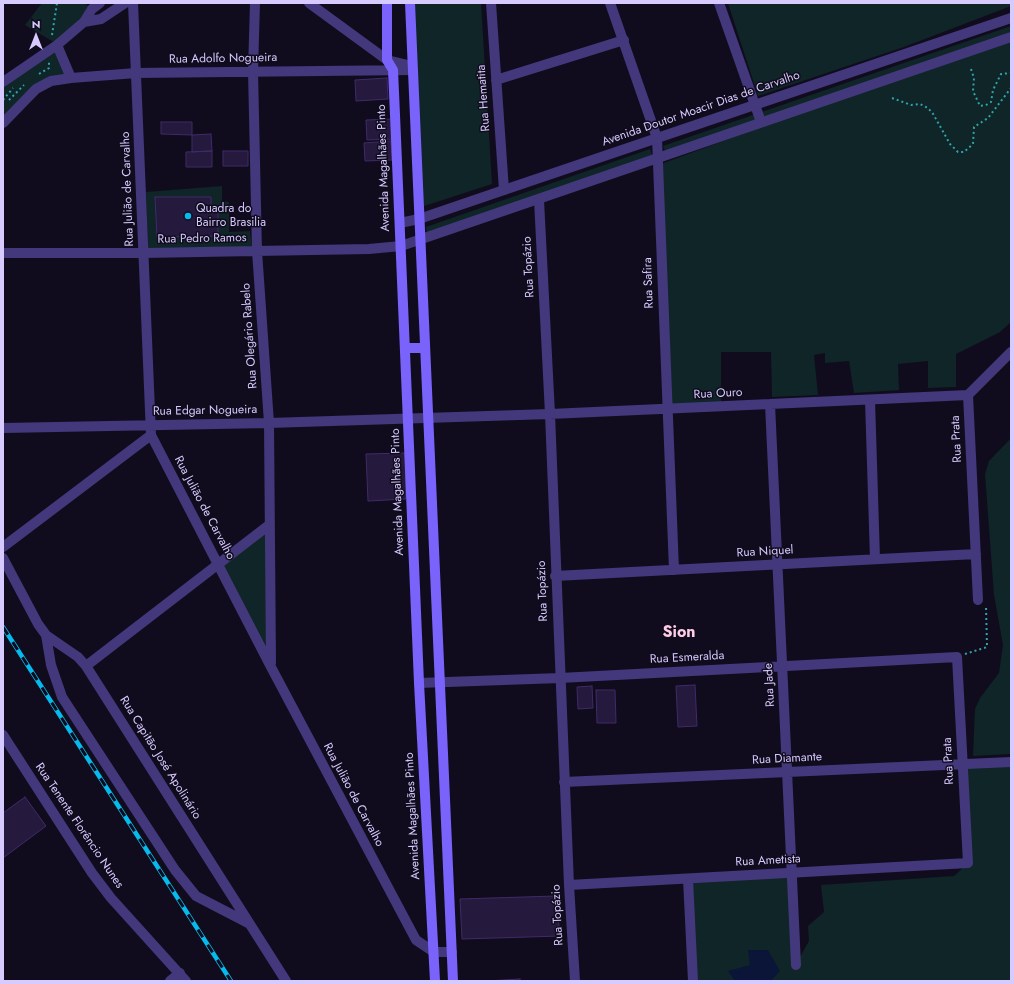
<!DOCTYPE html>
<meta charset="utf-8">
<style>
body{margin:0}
#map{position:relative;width:1014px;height:984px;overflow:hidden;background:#110c1d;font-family:Jost,sans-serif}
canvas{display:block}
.frame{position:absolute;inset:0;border:4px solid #d6cafe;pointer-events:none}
.north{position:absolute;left:16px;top:16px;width:40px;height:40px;-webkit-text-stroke:3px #110c1d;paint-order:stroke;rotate:0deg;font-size:11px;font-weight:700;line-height:16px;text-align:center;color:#d6cafe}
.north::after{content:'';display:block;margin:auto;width:14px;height:18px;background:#d6cafe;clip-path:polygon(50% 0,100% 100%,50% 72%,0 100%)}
</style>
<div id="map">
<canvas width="1014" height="984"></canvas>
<div class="frame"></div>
<div class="north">N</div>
</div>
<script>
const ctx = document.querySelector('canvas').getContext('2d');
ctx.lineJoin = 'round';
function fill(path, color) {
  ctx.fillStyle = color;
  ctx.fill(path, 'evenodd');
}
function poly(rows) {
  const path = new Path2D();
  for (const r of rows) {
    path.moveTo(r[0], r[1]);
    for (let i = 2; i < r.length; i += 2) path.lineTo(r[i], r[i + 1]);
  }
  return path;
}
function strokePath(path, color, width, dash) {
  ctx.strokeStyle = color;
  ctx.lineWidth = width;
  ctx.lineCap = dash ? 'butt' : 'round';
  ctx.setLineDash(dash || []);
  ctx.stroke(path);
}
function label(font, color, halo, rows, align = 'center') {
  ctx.font = font + ' Jost,sans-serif';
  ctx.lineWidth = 3;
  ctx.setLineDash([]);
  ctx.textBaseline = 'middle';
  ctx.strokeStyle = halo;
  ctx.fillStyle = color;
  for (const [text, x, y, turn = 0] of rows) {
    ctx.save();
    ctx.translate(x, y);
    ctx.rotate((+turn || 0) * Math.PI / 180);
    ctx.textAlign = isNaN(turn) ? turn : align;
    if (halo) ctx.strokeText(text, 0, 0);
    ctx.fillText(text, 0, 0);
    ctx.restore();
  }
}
fill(poly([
 [42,3,84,3,92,9,57,45,71,78,48,82,3,123,3,83,57,44,25,25],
 [413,3,481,3,492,184,418,208],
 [728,3,1011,3,1011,6,904,47,758,96],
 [1011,26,1011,32,665,151,663,146],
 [1011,42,1011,322,1000,332,956,354,956,387,928,388,928,361,898,364,899,390,854,393,849,361,825,363,825,353,814,355,818,395,772,397,771,352,721,352,721,403,672,405,661,164,761,127],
 [650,149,653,157,427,234,426,227],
 [222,186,222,201,229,202,229,232,250,231,252,247,148,248,146,192],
 [1011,438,1011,754,973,756,975,709,980,698,999,673,1003,645,994,595,985,474,989,461],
 [269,525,271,667,219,563],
 [1011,762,1011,981,693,981,688,879,792,873,796,964,809,941,808,926,824,912,821,885,954,876,968,863,963,764]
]), '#0f2527');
fill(poly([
 [748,950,768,950,780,971,771,981,735,981,728,971,750,965]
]), '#0a1538');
const building = poly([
 [387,78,388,99,356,101,355,80,387,78],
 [394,119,394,139,367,140,366,120,394,119],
 [161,122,192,122,192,135,161,134,161,122],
 [211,134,212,151,192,152,192,135,211,134],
 [391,141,392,160,365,161,364,143,391,141],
 [212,151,212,167,186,167,186,152,212,151],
 [223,151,248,151,248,166,223,166,223,151],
 [155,197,211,197,211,211,218,210,218,236,157,237,155,197],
 [405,453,406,499,368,501,366,454,405,453],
 [695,685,697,726,678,727,676,686,695,685],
 [592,686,593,708,578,709,577,687,592,686],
 [596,690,615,690,616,723,597,723,596,690],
 [25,797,46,826,3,858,3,813,25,797],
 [556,896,560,936,462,939,460,899,556,896],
 [520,979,520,981,487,981,520,979]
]);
fill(building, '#25193d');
strokePath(building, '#3f2b69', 1);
strokePath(poly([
 [52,35,57,3],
 [971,69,974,78,973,91,980,106,986,105,991,102,993,90,1001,74,1011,73],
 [39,74,49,68,49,62],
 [892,98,911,105,920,104,926,107,932,112,950,144,958,152,964,152,973,144,974,127,988,118,1011,88],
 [3,100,13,88],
 [9,100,24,85],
 [965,654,987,647,986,606]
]), '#30a4ab', 2, [2, 3]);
strokePath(poly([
 [133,3,151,435,271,667,416,940,434,952,452,952],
 [255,3,253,71,257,251,269,423,271,663],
 [309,3,387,60,412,66],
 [491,3,504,190],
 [610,3,657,138,674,570],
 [719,3,761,122],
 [84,22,101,19,125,3],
 [57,45,71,78,136,73,413,70],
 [496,80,624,40],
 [3,82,57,45,84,22,92,9,100,3],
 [3,123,36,89,51,81,71,78],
 [539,200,550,414,569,885,575,981],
 [3,253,143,253,369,249,401,246],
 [968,395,978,600],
 [870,400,875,559],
 [770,404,796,965],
 [3,428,269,423,550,414,968,395,1011,352],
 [3,547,151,435],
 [3,558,38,624,46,635,78,657,86,666,286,981],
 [555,576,976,554],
 [46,635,51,665,62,697,175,870,196,896,250,924],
 [86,666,269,525],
 [419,683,560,678,957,657,968,863,569,885],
 [3,735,92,873,111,898,186,981],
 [564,782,1011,762],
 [688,879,693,981],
 [170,981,180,973]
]), '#43387b', 10);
strokePath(poly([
 [400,223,419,219,504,190,1011,18],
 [401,246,1011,37]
]), '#43387b', 10);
strokePath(poly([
 [387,3,387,60,393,70,395,115,419,683,435,981],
 [410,3,453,981],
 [405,348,425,348]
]), '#7963fb', 10);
const rail = poly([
 [3,627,231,981]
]);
strokePath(rail, '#06baed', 4.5);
strokePath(rail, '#110c1d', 3, [9]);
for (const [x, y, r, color] of [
 [188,216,4,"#06baed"]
]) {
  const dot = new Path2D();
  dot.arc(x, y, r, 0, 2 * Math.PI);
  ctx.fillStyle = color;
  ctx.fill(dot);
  strokePath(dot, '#110c1d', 1.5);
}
label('12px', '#d6cafe', '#110c1d', [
 ["Rua Adolfo Nogueira",223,59,-1],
 ["Rua Hematita",484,98,-94],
 ["Avenida Doutor Moacir Dias de Carvalho",701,109,-19],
 ["Avenida Magalhães Pinto",384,168,-92],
 ["Rua Julião de Carvalho",128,189,-92],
 ["Rua Pedro Ramos",202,239,-1],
 ["Rua Topázio",529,267,-93],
 ["Rua Safira",649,283,-92],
 ["Rua Olegário Rabelo",250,336,-94],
 ["Rua Ouro",718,394,-3],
 ["Rua Edgar Nogueira",205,411,-1],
 ["Rua Prata",957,439,-93],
 ["Avenida Magalhães Pinto",398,492,-92],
 ["Rua Julião de Carvalho",204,508,62],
 ["Rua Niquel",765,552,-3],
 ["Rua Topázio",543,591,-92],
 ["Rua Esmeralda",687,658,-3],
 ["Rua Jade",770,685,-93],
 ["Rua Capitão José Apolinário",160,758,58],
 ["Rua Diamante",787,759,-3],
 ["Rua Prata",949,761,-93],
 ["Rua Julião de Carvalho",353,795,62],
 ["Avenida Magalhães Pinto",413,816,-93],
 ["Rua Tenente Florêncio Nunes",79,826,56],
 ["Rua Ametista",768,861,-3],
 ["Rua Topázio",558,915,-93]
]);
label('12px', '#d6cafe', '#110c1d', [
 ["Quadra do",196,209],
 ["Bairro Brasilia",196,223]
], 'left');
label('bold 16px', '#fecce5', '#110c1d', [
 ["Sion",679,633]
]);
</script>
